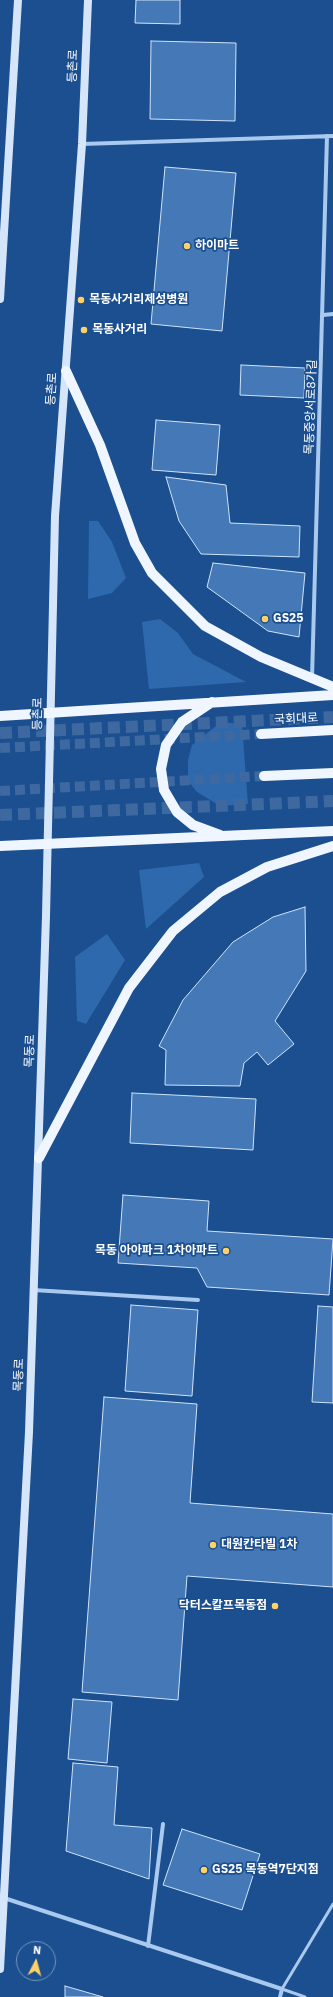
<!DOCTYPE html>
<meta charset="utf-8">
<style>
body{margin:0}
#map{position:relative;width:333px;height:1997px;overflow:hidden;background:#1b4f8f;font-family:"IBM Plex Sans",sans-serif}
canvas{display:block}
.north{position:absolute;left:16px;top:1941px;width:40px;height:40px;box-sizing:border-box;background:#1b4f8f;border:1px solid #7695bc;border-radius:50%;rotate:6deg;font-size:11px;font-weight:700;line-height:16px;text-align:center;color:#fff}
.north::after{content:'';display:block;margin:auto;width:14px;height:18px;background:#ffd166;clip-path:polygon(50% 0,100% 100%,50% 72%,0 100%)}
</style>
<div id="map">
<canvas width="333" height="1997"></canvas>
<div class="north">N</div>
</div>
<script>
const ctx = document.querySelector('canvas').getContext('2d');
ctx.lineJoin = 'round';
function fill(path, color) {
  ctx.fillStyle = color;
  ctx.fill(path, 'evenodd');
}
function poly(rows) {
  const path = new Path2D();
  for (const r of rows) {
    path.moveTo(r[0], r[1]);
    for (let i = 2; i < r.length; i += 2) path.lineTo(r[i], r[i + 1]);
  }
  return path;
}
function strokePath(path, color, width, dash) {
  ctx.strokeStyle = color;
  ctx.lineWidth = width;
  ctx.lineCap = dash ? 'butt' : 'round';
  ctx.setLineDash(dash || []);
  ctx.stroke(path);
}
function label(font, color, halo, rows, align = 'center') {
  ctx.font = font + ' "IBM Plex Sans","Noto Sans KR",sans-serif';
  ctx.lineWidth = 3.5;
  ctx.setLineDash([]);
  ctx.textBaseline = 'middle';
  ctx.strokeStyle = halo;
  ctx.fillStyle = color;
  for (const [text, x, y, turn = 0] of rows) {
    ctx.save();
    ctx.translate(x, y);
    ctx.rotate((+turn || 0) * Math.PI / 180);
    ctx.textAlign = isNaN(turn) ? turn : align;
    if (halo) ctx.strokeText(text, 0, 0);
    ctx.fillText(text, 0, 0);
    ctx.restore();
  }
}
fill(poly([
 [89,521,98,521,112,542,126,578,112,593,88,599],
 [160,619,178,633,193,654,246,682,149,689,142,622],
 [221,722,242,724,248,804,220,806,197,792,188,781,188,760,192,745],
 [199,863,204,877,146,929,139,870],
 [107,934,125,960,86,1024,77,1021,75,957]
]), '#2e69ad');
const building = poly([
 [136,0,180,0,180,24,135,23,136,0],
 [151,41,236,43,235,121,150,119,151,41],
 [165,167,236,173,222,331,151,324,165,167],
 [241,365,305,368,304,398,240,395,241,365],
 [156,420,220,425,216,475,152,470,156,420],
 [166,477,226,485,230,523,300,526,299,557,201,554,179,521,166,477],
 [213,563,305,573,299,637,268,631,207,587,213,563],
 [305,907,306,971,275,1021,294,1044,268,1065,257,1052,244,1063,240,1086,165,1085,166,1050,159,1046,183,1000,233,942,273,917,305,907],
 [132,1093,256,1099,253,1150,130,1143,132,1093],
 [123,1195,209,1201,207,1231,333,1239,329,1295,207,1287,197,1268,118,1263,123,1195],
 [131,1305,198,1310,192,1396,125,1391,131,1305],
 [318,1306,333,1307,333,1403,312,1402,318,1306],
 [104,1397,197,1404,190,1503,333,1514,333,1587,187,1576,178,1700,82,1692,104,1397],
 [73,1699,112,1702,107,1763,68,1759,73,1699],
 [73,1763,118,1767,114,1825,152,1828,149,1879,66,1851,73,1763],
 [182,1829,260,1854,242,1910,163,1885,182,1829],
 [65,1986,103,1997,65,1997,65,1986]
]);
fill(building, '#4478b7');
strokePath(building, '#cfe3fa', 1);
strokePath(poly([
 [0,748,261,734],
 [0,791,264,776]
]), '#3d69a0', 10, [10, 5]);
strokePath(poly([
 [0,733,333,717],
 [0,815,333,801]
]), '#3d69a0', 12, [12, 6]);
strokePath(poly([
 [305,1997,282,1989,333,1904]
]), '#a9c9ee', 3);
strokePath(poly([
 [82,144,333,136],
 [323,315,333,314],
 [312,678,327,136],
 [33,1290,198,1300],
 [4,1898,282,1989,280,1997],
 [148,1946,163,1824]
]), '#a9c9ee', 4);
strokePath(poly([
 [0,299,18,0],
 [0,1969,29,1432,46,916,55,516,82,144,88,0]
]), '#d6e6fa', 8);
strokePath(poly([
 [66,371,100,445,135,543,152,573,205,626,261,657,333,687],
 [212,702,182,722,166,745,161,769,164,790,177,812,193,825,220,835],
 [0,716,333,695],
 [261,734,333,730],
 [264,776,333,773],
 [0,846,333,831],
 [39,1158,129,988,173,931,220,892,267,867,333,846]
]), '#f0f6ff', 10);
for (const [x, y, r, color] of [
 [187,246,4,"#ffd166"],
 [81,300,4,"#ffd166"],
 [84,330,4,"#ffd166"],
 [265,619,4,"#ffd166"],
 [226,1251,4,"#ffd166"],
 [213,1545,4,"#ffd166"],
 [275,1606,4,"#ffd166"],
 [204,1870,4,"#ffd166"]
]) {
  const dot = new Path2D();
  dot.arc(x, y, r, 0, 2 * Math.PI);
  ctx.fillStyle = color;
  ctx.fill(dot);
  strokePath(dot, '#1b4f8f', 1.5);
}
label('12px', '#fff', '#1b4f8f', [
 ["등촌로",73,66,-88],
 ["등촌로",52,389,-86],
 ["목동중앙서로8가길",311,407,-88],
 ["등촌로",38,714,-89],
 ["국회대로",296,719,-3],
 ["목동로",30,1051,-88],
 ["목동로",19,1375,-88]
]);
label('bold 12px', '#fff', '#1b4f8f', [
 ["하이마트",195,246],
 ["목동사거리제성병원",89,300],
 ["목동사거리",92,330],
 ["GS25",273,619],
 ["목동 아아파크 1차아파트",218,1251,"right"],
 ["대원칸타빌 1차",221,1545],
 ["닥터스칼프목동점",267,1606,"right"],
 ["GS25 목동역7단지점",212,1870]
], 'left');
</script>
